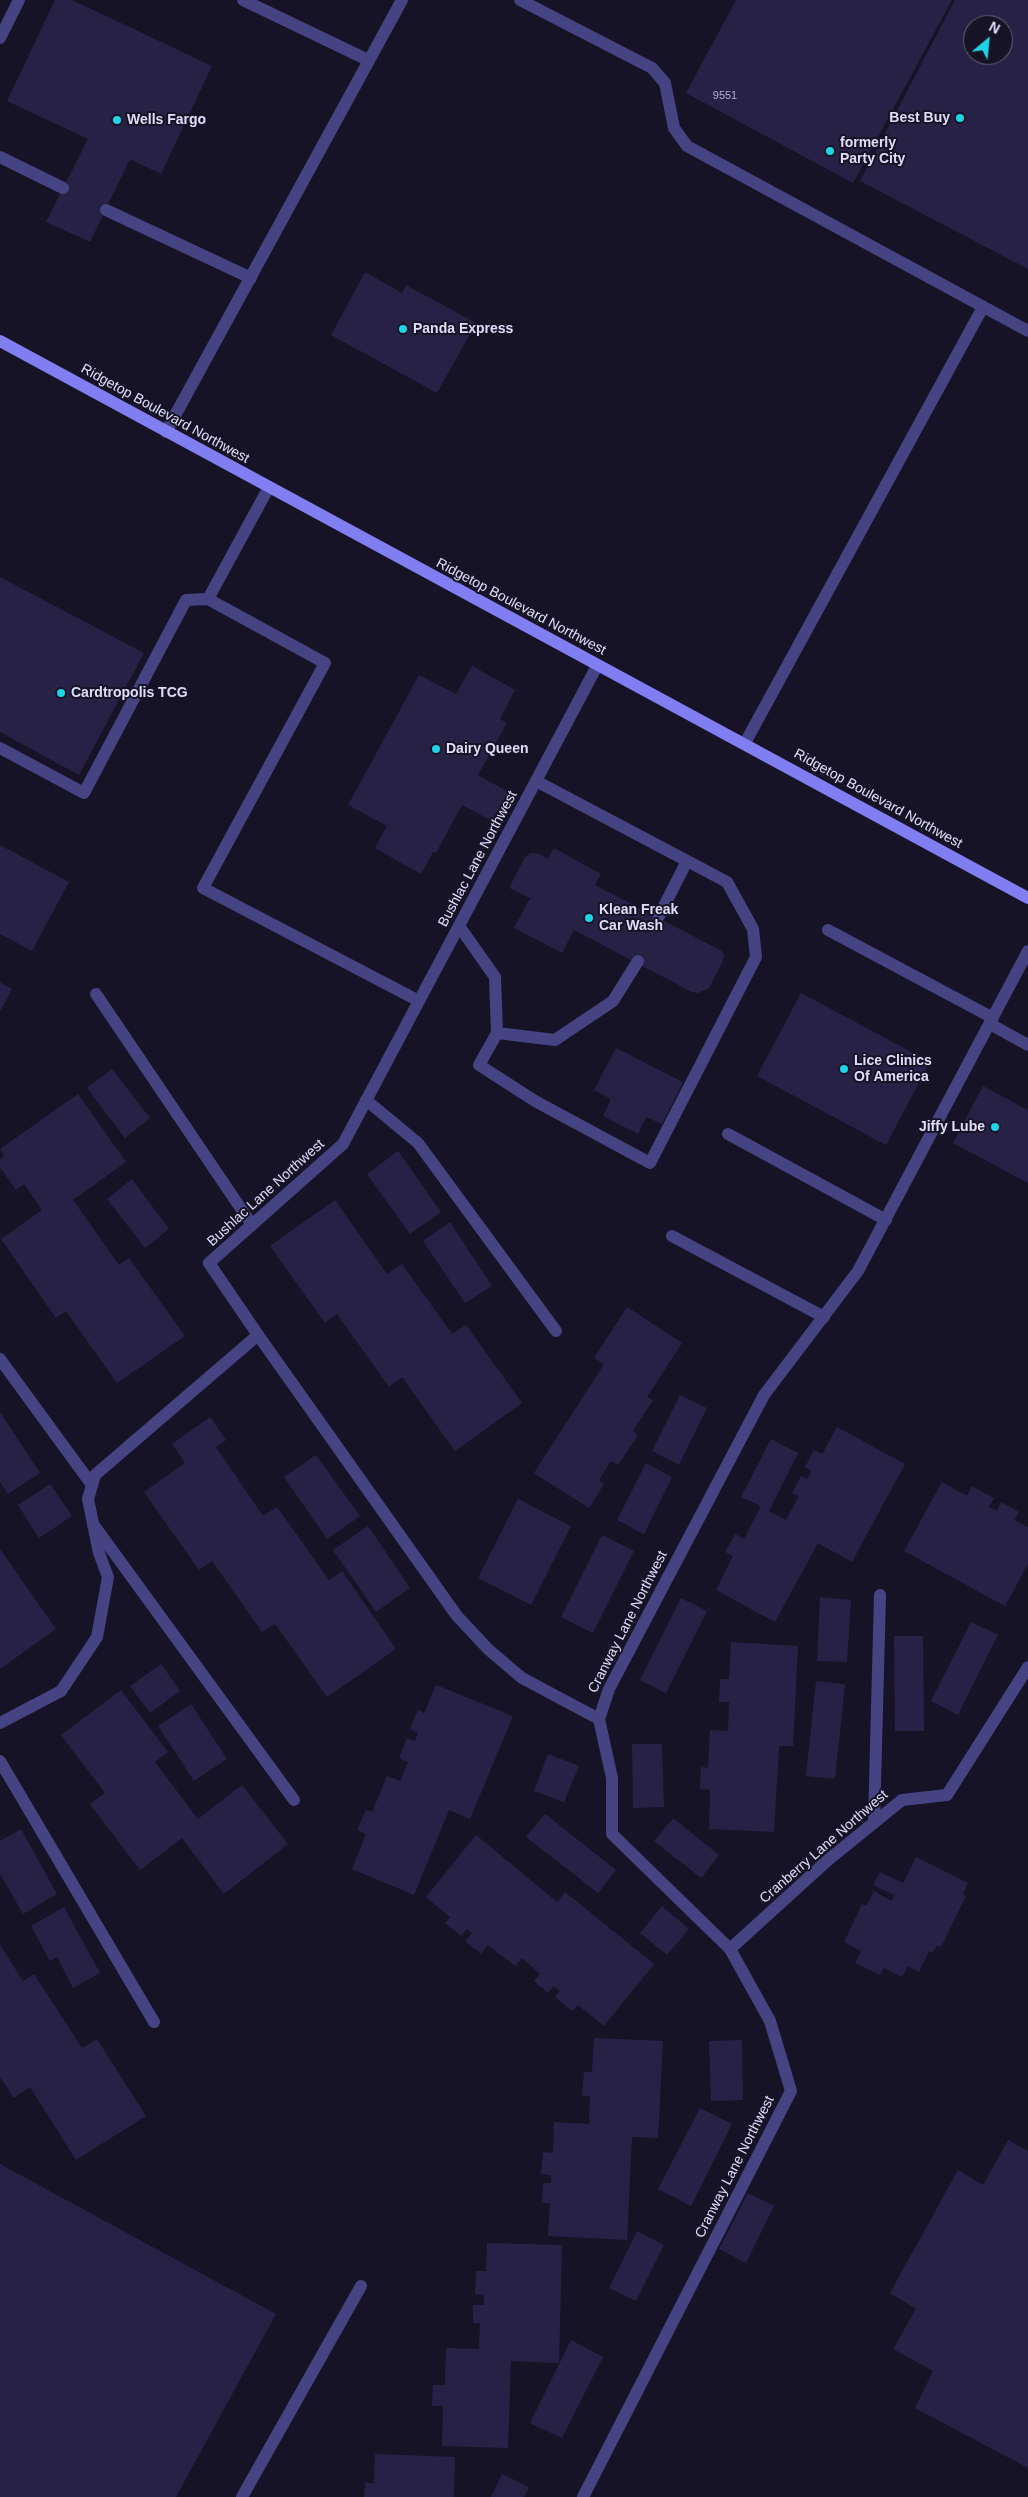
<!DOCTYPE html>
<style>
body{margin:0}
#map{position:relative;width:1028px;height:2497px;overflow:hidden;background:#161327;font-family:Arial,sans-serif}
canvas{display:block}
.north{position:absolute;left:963px;top:15px;width:50px;height:50px;box-sizing:border-box;background:#161327;border:1px solid #67647c;border-radius:50%;rotate:28deg;font-size:14px;font-weight:700;line-height:20px;text-align:center;color:#e0ddfb}
.north::after{content:'';display:block;margin:auto;width:18px;height:22px;background:#1ed4e6;clip-path:polygon(50% 0,100% 100%,50% 72%,0 100%)}
</style>
<div id="map">
<canvas width="1028" height="2497"></canvas>
<div class="north">N</div>
</div>
<script>
const ctx = document.querySelector('canvas').getContext('2d');
ctx.lineJoin = 'round';
function fill(path, color) {
  ctx.fillStyle = color;
  ctx.fill(path, 'evenodd');
}
function poly(rows) {
  const path = new Path2D();
  for (const r of rows) {
    path.moveTo(r[0], r[1]);
    for (let i = 2; i < r.length; i += 2) path.lineTo(r[i], r[i + 1]);
  }
  return path;
}
function strokePath(path, color, width, dash) {
  ctx.strokeStyle = color;
  ctx.lineWidth = width;
  ctx.lineCap = dash ? 'butt' : 'round';
  ctx.setLineDash(dash || []);
  ctx.stroke(path);
}
function label(font, color, halo, rows, align = 'center') {
  ctx.font = font + ' Arial,sans-serif';
  ctx.lineWidth = 4;
  ctx.setLineDash([]);
  ctx.textBaseline = 'middle';
  ctx.strokeStyle = halo;
  ctx.fillStyle = color;
  for (const [text, x, y, turn = 0] of rows) {
    ctx.save();
    ctx.translate(x, y);
    ctx.rotate((+turn || 0) * Math.PI / 180);
    ctx.textAlign = isNaN(turn) ? turn : align;
    if (halo) ctx.strokeText(text, 0, 0);
    ctx.fillText(text, 0, 0);
    ctx.restore();
  }
}
fill(poly([
 [55,0,72,0,212,66,161,174,130,159,90,242,46,222,88,139,7,101],
 [736,0,952,0,853,183,686,93],
 [955,0,1028,0,1028,269,860,181],
 [973,25,1003,25,1003,55,973,55],
 [365,272,402,293,406,285,476,323,437,393,331,335],
 [0,577,144,653,79,775,0,732],
 [472,666,515,690,500,719,507,723,478,775,508,792,492,821,462,805,436,853,433,852,421,874,375,848,387,826,348,805,419,675,456,694],
 [0,845,69,882,32,951,0,934],
 [554,848,601,874,595,885,722,951,724,956,722,963,709,988,698,993,692,992,574,930,562,953,514,928,530,898,511,889,510,886,525,857,530,853,537,853,548,859],
 [0,982,12,989,0,1011],
 [801,993,930,1062,886,1145,757,1076],
 [616,1048,683,1082,662,1124,646,1117,638,1134,603,1116,611,1099,594,1090],
 [112,1069,150,1118,125,1138,87,1088],
 [983,1086,1028,1110,1028,1183,953,1143],
 [78,1094,126,1162,73,1200,119,1265,129,1258,185,1336,117,1383,66,1311,56,1318,1,1239,42,1210,24,1184,16,1190,0,1167,0,1159,4,1156,0,1149],
 [398,1151,441,1212,410,1234,367,1174],
 [132,1179,169,1229,145,1248,107,1199],
 [335,1200,387,1274,402,1264,452,1334,466,1325,522,1403,455,1451,402,1377,389,1387,337,1314,325,1323,270,1246],
 [450,1222,492,1286,465,1303,423,1241],
 [627,1307,682,1343,647,1397,653,1400,633,1431,638,1435,618,1465,611,1461,599,1480,604,1484,589,1508,534,1473,604,1364,594,1358],
 [680,1395,707,1408,679,1465,652,1451],
 [0,1412,40,1473,8,1494,0,1482],
 [210,1417,226,1440,216,1447,263,1516,277,1507,329,1580,342,1571,396,1649,327,1697,275,1624,262,1632,212,1561,199,1570,144,1492,185,1463,172,1444],
 [837,1427,905,1464,852,1562,818,1543,775,1622,716,1590,733,1556,725,1552,735,1534,744,1539,761,1506,741,1497,771,1439,798,1453,769,1511,786,1520,799,1496,792,1493,801,1476,807,1479,812,1471,805,1467,814,1450,822,1454],
 [316,1455,360,1516,327,1539,284,1477],
 [646,1463,672,1477,644,1534,617,1520],
 [942,1482,967,1496,972,1486,994,1498,989,1507,997,1511,1001,1502,1019,1512,1014,1520,1028,1527,1028,1564,1005,1606,904,1551],
 [50,1484,72,1516,39,1538,18,1505],
 [518,1499,571,1526,531,1605,478,1578],
 [368,1526,410,1588,376,1612,333,1550],
 [602,1535,634,1551,593,1633,561,1617],
 [0,1549,56,1629,0,1669],
 [820,1597,851,1600,847,1662,817,1661],
 [681,1598,707,1611,666,1693,640,1680],
 [971,1622,998,1635,958,1715,931,1701],
 [894,1636,923,1636,924,1731,895,1731],
 [731,1642,798,1646,793,1746,779,1746,774,1832,709,1829,710,1790,700,1789,701,1767,708,1768,710,1730,728,1731,729,1702,719,1702,720,1679,729,1679],
 [161,1664,180,1691,150,1713,130,1686],
 [816,1681,845,1684,835,1779,806,1776],
 [436,1685,513,1716,470,1819,449,1810,414,1895,352,1869,366,1834,357,1830,366,1810,372,1812,387,1776,400,1781,408,1762,399,1758,407,1738,415,1741,418,1733,410,1729,418,1710,424,1713],
 [121,1690,168,1752,155,1762,198,1819,242,1785,288,1844,224,1894,182,1838,140,1870,90,1804,105,1793,61,1735],
 [191,1704,227,1759,194,1781,158,1726],
 [632,1744,662,1744,664,1807,633,1808],
 [548,1754,579,1766,564,1802,534,1791],
 [545,1814,616,1870,598,1893,526,1837],
 [673,1818,719,1855,701,1878,654,1841],
 [21,1829,57,1894,23,1914,0,1874,0,1841],
 [476,1835,557,1902,565,1892,654,1964,604,2026,578,2005,572,2011,555,1997,560,1991,554,1986,548,1993,534,1981,540,1974,522,1958,515,1966,488,1945,481,1954,465,1941,472,1933,467,1929,461,1936,445,1923,450,1917,426,1897],
 [916,1857,968,1883,963,1894,966,1896,941,1947,937,1945,932,1953,929,1951,919,1972,908,1966,902,1977,884,1968,880,1975,855,1963,861,1951,844,1942,862,1904,866,1906,874,1891,892,1901,894,1895,873,1885,880,1872,903,1883],
 [662,1906,689,1929,667,1955,640,1933],
 [64,1907,100,1973,73,1988,57,1957,50,1961,31,1926],
 [0,1945,23,1981,34,1974,82,2048,97,2039,146,2116,76,2160,30,2087,14,2098,0,2077],
 [594,2038,663,2041,658,2138,632,2137,627,2240,548,2236,550,2203,542,2203,543,2183,551,2183,551,2175,541,2174,543,2152,553,2153,554,2122,589,2124,590,2096,582,2096,584,2072,592,2072],
 [742,2040,743,2100,711,2101,709,2041],
 [700,2108,732,2124,691,2206,658,2189],
 [1008,2140,1028,2151,1028,2468,915,2408,933,2371,893,2349,916,2309,890,2293,958,2170,983,2185],
 [0,2164,276,2314,176,2497,0,2497],
 [748,2193,774,2206,746,2263,719,2249],
 [637,2231,664,2245,636,2301,609,2288],
 [487,2243,562,2245,559,2363,511,2361,508,2448,442,2446,443,2406,432,2406,433,2385,445,2385,446,2348,479,2349,480,2323,473,2323,473,2305,484,2305,484,2295,475,2294,476,2271,486,2271],
 [571,2340,603,2357,562,2438,530,2423],
 [375,2454,455,2457,454,2497,364,2497,365,2483,374,2483],
 [502,2474,529,2487,524,2497,491,2497]
]), '#282146');
strokePath(poly([
 [243,0,368,60],
 [520,0,652,68,665,83,674,128,687,146,1028,331],
 [0,38,19,0],
 [0,157,63,188],
 [106,210,251,278],
 [166,432,402,0],
 [269,487,208,599,325,663,203,888,419,1001],
 [745,743,983,307],
 [0,748,84,793,186,600,208,599],
 [659,916,687,861],
 [459,926,495,977,497,1033,479,1065,535,1101,650,1163,756,957,753,929,727,882,536,781],
 [828,930,993,1018],
 [96,994,252,1225],
 [990,1024,1028,1045],
 [497,1033,555,1040,613,1001,638,961],
 [366,1100,418,1143,556,1331],
 [728,1134,886,1220],
 [672,1236,824,1317],
 [258,1335,457,1616,489,1650,522,1678,599,1719],
 [0,1359,92,1485],
 [93,1524,294,1800],
 [0,1761,154,2022],
 [874,1823,880,1595],
 [242,2497,361,2286]
]), '#454381', 12);
strokePath(poly([
 [0,1723,61,1691,97,1637,108,1577,99,1553,88,1499,95,1475,258,1335,209,1263,343,1144,597,666],
 [730,1949,828,1860,902,1800,947,1795,1028,1667],
 [583,2497,791,2091,770,2021,730,1949,612,1834,612,1778,599,1719,609,1689,764,1395,858,1271,1028,951]
]), '#454381', 12);
strokePath(poly([
 [0,341,1028,898]
]), '#807ef1', 12);
for (const [x, y, r, color] of [
 [960,118,5,"#1ed4e6"],
 [117,120,5,"#1ed4e6"],
 [830,151,5,"#1ed4e6"],
 [403,329,5,"#1ed4e6"],
 [61,693,5,"#1ed4e6"],
 [436,749,5,"#1ed4e6"],
 [589,918,5,"#1ed4e6"],
 [844,1069,5,"#1ed4e6"],
 [995,1127,5,"#1ed4e6"]
]) {
  const dot = new Path2D();
  dot.arc(x, y, r, 0, 2 * Math.PI);
  ctx.fillStyle = color;
  ctx.fill(dot);
  strokePath(dot, '#161327', 2);
}
label('11px', '#b2aece', null, [
 ["9551",725,96]
]);
label('bold 14px', '#e0ddfb', '#161327', [
 ["Best Buy",950,118,"right"],
 ["Wells Fargo",127,120],
 ["formerly",840,143],
 ["Party City",840,159],
 ["Panda Express",413,329],
 ["Cardtropolis TCG",71,693],
 ["Dairy Queen",446,749],
 ["Klean Freak",599,910],
 ["Car Wash",599,926],
 ["Lice Clinics",854,1061],
 ["Of America",854,1077],
 ["Jiffy Lube",985,1127,"right"]
], 'left');
label('14px', '#e0ddfb', '#161327', [
 ["Ridgetop Boulevard Northwest",165,414,29],
 ["Ridgetop Boulevard Northwest",521,607,28],
 ["Ridgetop Boulevard Northwest",878,799,29],
 ["Bushlac Lane Northwest",478,859,-62],
 ["Bushlac Lane Northwest",266,1193,-42],
 ["Cranway Lane Northwest",628,1622,-63],
 ["Cranberry Lane Northwest",824,1847,-41],
 ["Cranway Lane Northwest",735,2167,-63]
]);
</script>
